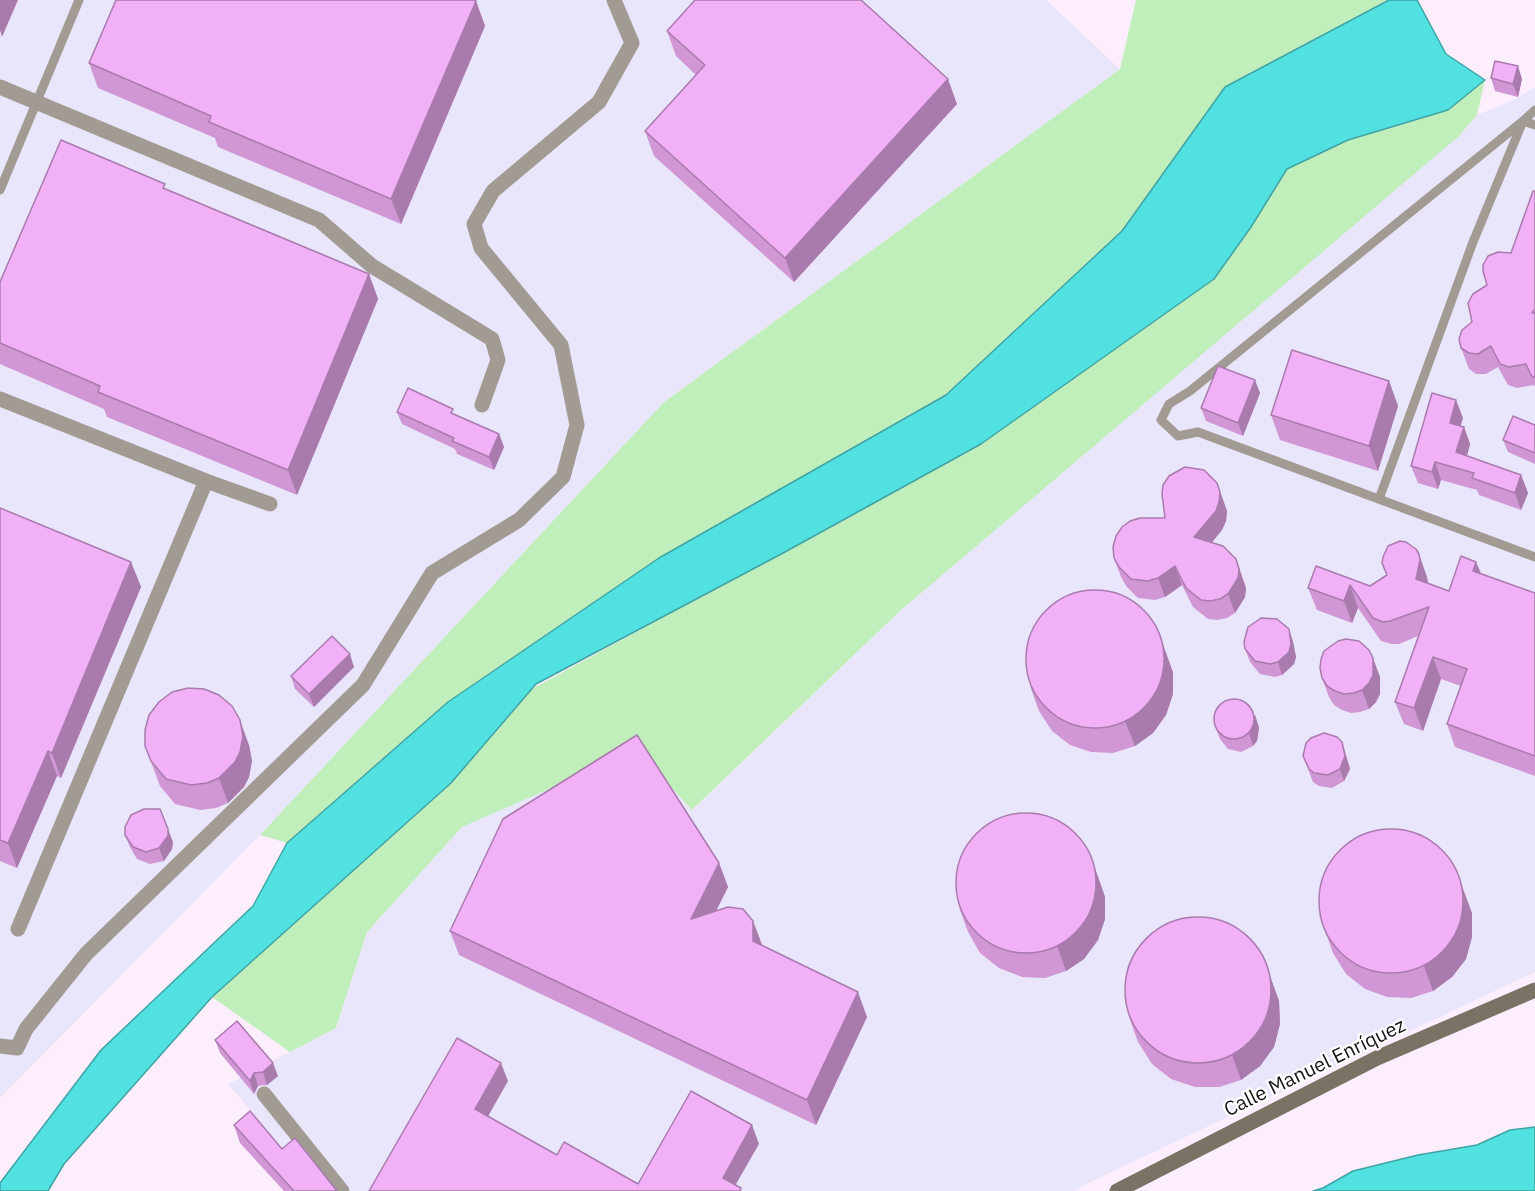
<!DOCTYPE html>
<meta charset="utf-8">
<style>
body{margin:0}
canvas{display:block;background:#fceefd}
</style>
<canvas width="1535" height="1191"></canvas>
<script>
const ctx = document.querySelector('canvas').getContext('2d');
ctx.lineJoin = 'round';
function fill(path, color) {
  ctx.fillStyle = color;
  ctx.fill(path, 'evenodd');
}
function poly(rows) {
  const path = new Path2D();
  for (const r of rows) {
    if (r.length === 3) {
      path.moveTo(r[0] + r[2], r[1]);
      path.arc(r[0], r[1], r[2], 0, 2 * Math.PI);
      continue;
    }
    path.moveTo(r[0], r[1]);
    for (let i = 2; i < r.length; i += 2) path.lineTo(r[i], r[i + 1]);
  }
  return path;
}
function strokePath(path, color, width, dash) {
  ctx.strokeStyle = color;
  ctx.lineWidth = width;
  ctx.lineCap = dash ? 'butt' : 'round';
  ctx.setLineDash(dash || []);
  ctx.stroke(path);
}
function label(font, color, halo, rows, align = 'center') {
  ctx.font = font + ' "IBM Plex Sans",sans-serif';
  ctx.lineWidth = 4.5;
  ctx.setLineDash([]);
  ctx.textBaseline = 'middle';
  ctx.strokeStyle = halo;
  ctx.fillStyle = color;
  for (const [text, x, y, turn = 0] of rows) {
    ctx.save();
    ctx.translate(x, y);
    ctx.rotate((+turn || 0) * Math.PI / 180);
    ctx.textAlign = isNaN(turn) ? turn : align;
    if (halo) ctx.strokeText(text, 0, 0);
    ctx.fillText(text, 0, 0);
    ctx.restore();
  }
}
fill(poly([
 [0,0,1046,0,1120,69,664,402,260,835,0,1098],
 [1535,87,1535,972,1086,1184,1075,1191,319,1191,228,1084,336,1028,367,932,462,827,618,759,646,760,693,810,900,611,1458,136,1477,115,1518,98]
]), '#e9e6fc');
fill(poly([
 [1136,0,1389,0,1225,87,1122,231,946,395,659,558,448,702,287,843,260,835,664,402,1120,69],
 [1485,80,1477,115,1459,136,900,611,692,810,646,760,618,759,462,827,367,932,336,1028,290,1052,212,997,451,783,530,690,981,444,1251,227,1287,169,1348,140,1448,110]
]), '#c1efbc');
const water = poly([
 [1389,0,1417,0,1446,54,1485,80,1448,110,1348,140,1287,169,1251,227,1214,279,981,444,785,552,536,684,451,783,212,997,64,1164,48,1191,0,1191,0,1183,101,1050,253,906,287,843,448,702,659,558,946,395,1122,231,1225,87,1389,0],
 [1535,1127,1535,1191,1313,1191,1323,1188,1353,1171,1418,1155,1477,1145,1510,1130,1535,1127]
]);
fill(water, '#52e1e1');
strokePath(water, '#40a3a4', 1.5);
strokePath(poly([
 [1535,125,1523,121,1190,391,1169,404,1161,420,1178,436,1198,432,1535,557],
 [0,190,79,0],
 [1379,499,1473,242,1523,121,1535,110]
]), '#a19b93', 9);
strokePath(poly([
 [0,87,319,220,372,266,492,339,498,360,482,405],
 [0,399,206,481,270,504],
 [18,929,206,481],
 [0,1046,17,1048,26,1029,86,954,363,685,432,573,519,520,563,477,577,425,561,345,481,248,474,224,493,191,599,102,632,43,614,0],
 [264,1094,342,1191]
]), '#a19b93', 15);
strokePath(poly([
 [1117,1191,1377,1058,1535,990]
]), '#797265', 15);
fill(poly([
 [476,1,485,26,401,224,218,147,215,138,98,88,89,63],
 [667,31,957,104,794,282,654,156,645,131,696,75,676,56],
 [1491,78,1522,79,1518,97,1495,91],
 [167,190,369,274,378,299,297,495,107,417,104,409,0,364,0,282],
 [1535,191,1535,387,1534,385,1517,388,1508,385,1498,367,1486,374,1476,374,1469,369,1461,348,1487,285,1511,253],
 [1389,381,1398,406,1378,471,1280,440,1271,415],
 [1260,393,1243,436,1206,421,1201,408],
 [397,412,455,414,499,434,504,447,494,470,457,454,455,449,402,424],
 [1463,418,1460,426,1464,427,1470,444,1467,456,1521,475,1528,493,1521,510,1479,495,1477,490,1441,480,1438,489,1418,483,1411,466],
 [1535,425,1535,464,1508,452,1503,440],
 [1217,483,1227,511,1226,521,1222,530,1212,542,1236,559,1246,588,1245,597,1235,613,1227,618,1217,620,1208,619,1193,607,1182,585,1165,597,1155,600,1138,598,1126,586,1121,577,1114,558,1165,518],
 [0,508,131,562,141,587,61,778,57,776,17,868,0,861],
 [1476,562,1481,573,1535,593,1535,776,1455,747,1447,724,1461,686,1441,679,1423,731,1404,724,1395,702,1418,636,1399,644,1392,644,1381,641,1358,608,1352,623,1317,610,1308,588,1370,586,1427,577,1428,583,1449,591],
 [1289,629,1293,642,1296,657,1294,664,1282,675,1275,677,1260,674,1250,662,1245,649],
 [354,667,314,707,295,689,291,676],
 [1173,672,1173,694,1166,715,1153,733,1135,746,1113,753,1091,752,1070,745,1052,731,1039,711,1030,686],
 [1380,677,1380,694,1376,702,1369,709,1360,712,1351,713,1342,710,1334,705,1329,697,1322,678],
 [1255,715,1259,728,1257,741,1253,746,1241,752,1228,749,1220,739,1215,726],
 [1342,742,1350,769,1344,781,1332,788,1319,786,1313,782,1303,756],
 [249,745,252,761,249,777,244,787,228,803,216,808,200,810,175,804,160,786,145,746],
 [125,835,173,842,172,849,164,861,150,864,137,859,130,847],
 [1089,851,1105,897,1105,919,1098,940,1084,959,1066,971,1045,978,1022,977,999,968,980,953,968,932,959,907],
 [719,863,728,887,716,911,753,921,762,945,867,1017,816,1125,459,955,450,931],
 [1472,913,1472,937,1466,959,1452,977,1433,991,1411,998,1387,997,1365,989,1346,974,1333,953,1324,928],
 [1270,976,1279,1001,1280,1024,1274,1047,1260,1066,1241,1080,1219,1087,1195,1087,1171,1079,1152,1064,1138,1042,1129,1017],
 [215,1040,278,1076,267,1085,258,1086,254,1094,220,1053],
 [234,1125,282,1149,337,1191,284,1191,240,1143]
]), '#d097d4');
fill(poly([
 [0,0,18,0,2,37,0,30],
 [476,1,485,26,401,224,391,199],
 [1518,66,1522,79,1518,97,1513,84],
 [948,79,957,104,794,282,785,258],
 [369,274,378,299,297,495,288,470],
 [1255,380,1260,393,1243,436,1238,423],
 [1389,381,1398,406,1378,471,1369,446],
 [1456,400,1463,418,1456,440,1450,423],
 [1464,427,1470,444,1463,470,1456,452],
 [499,434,504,447,494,470,489,457],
 [1435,462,1441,480,1438,489,1432,472],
 [1521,475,1528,493,1521,510,1515,493],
 [1217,483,1227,511,1226,521,1222,530,1201,556,1194,537],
 [1419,554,1427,577,1428,583,1416,579],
 [1236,559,1246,588,1245,597,1235,613,1228,594],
 [131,562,141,587,61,778,52,753],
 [1476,562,1485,584,1473,571],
 [1175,566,1182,585,1165,597,1158,578],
 [1350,585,1358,608,1352,623,1344,601],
 [1156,625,1173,672,1173,694,1166,715,1153,733,1135,746,1125,721],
 [1289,629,1293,642,1296,657,1294,664,1282,675,1278,662],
 [350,654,354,667,314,707,309,694],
 [1433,657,1441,679,1423,731,1414,708],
 [1373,658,1380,677,1380,694,1376,702,1369,709,1362,690],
 [1255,715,1259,728,1257,741,1253,746,1249,733],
 [240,720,249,745,252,761,249,777,244,787,228,803,219,778],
 [1342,742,1350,769,1344,781,1340,769],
 [48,751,57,776,17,868,8,843],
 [168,829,173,842,172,849,164,861,159,848],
 [1089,851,1105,897,1105,919,1098,940,1084,959,1066,971,1057,946],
 [719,863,728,887,700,943,691,919],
 [1455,867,1472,913,1472,937,1466,959,1452,977,1433,991,1424,966],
 [753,921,762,945,753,941],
 [1270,976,1279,1001,1280,1024,1274,1047,1260,1066,1241,1080,1232,1055],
 [858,992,867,1017,816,1125,807,1100],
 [273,1063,278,1076,267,1085,263,1072],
 [501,1063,508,1081,482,1127,475,1109],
 [254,1073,258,1086,254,1094,250,1081],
 [752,1125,759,1144,732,1191,723,1178]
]), '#a97bad');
const building = poly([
 [116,0,473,0,476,1,391,199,209,122,211,116,89,63,116,0],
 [695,0,861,0,948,79,785,258,645,131,705,65,667,31,695,0],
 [1495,61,1518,66,1513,84,1491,78,1495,61],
 [61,140,165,184,163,188,369,274,288,470,98,392,100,386,0,343,0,282,61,140],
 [1533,191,1535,191,1535,309,1532,313,1535,313,1535,378,1531,375,1526,364,1509,367,1500,364,1491,346,1478,354,1469,353,1461,348,1459,339,1462,330,1472,322,1468,303,1473,294,1487,285,1483,271,1483,265,1488,256,1498,252,1511,253,1533,191],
 [1292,350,1389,381,1369,446,1271,415,1292,350],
 [1218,366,1255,380,1238,423,1201,408,1218,366],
 [408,388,453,409,451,413,499,434,489,457,452,441,454,438,397,412,408,388],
 [1432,393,1456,400,1450,423,1464,427,1456,452,1521,475,1515,493,1472,478,1474,473,1435,462,1432,472,1411,466,1432,393],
 [1513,416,1535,425,1535,453,1503,440,1513,416],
 [1185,467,1204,470,1217,483,1220,492,1219,502,1216,511,1194,537,1223,546,1236,559,1239,569,1238,578,1228,594,1220,599,1210,601,1201,600,1186,588,1175,566,1158,578,1148,581,1131,579,1119,567,1114,558,1113,547,1116,536,1122,527,1130,521,1140,518,1165,518,1162,494,1163,485,1169,476,1185,467],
 [0,508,131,562,52,753,48,751,8,843,0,840,0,508],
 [1400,541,1406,542,1416,549,1419,554,1420,560,1416,579,1449,591,1461,556,1476,562,1473,571,1535,593,1535,756,1447,724,1467,669,1433,657,1414,708,1395,702,1429,607,1390,621,1383,622,1373,618,1350,585,1344,601,1308,588,1316,566,1370,586,1387,575,1382,563,1383,557,1388,546,1400,541],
 [1095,659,69],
 [1261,618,1277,619,1289,629,1291,644,1289,652,1278,662,1270,664,1255,661,1245,649,1244,642,1248,627,1261,618],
 [332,636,350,654,309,694,291,676,332,636],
 [1346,639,1359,641,1369,650,1373,658,1373,675,1369,683,1362,690,1354,693,1344,694,1335,691,1327,686,1322,678,1320,668,1321,659,1324,651,1338,641,1346,639],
 [188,688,204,689,219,695,232,706,240,720,243,736,240,752,235,762,219,778,207,783,191,785,166,779,151,761,145,746,145,730,149,715,159,702,172,692,188,688],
 [1234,719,20],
 [1324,733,1337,737,1342,742,1345,756,1340,769,1328,775,1314,773,1309,769,1303,756,1306,743,1311,738,1324,733],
 [637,735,719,863,691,919,728,907,743,909,753,921,753,941,858,992,807,1100,450,931,503,819,637,735],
 [144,809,160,809,168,829,168,836,159,848,146,852,133,847,125,835,125,827,131,815,144,809],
 [1026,883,70],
 [1391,901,72],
 [1198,990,73],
 [237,1021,273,1063,263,1072,254,1073,250,1081,215,1040,237,1021],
 [457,1038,501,1063,475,1109,557,1155,564,1142,638,1184,691,1091,752,1125,723,1178,741,1188,740,1191,369,1191,457,1038],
 [250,1111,282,1149,295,1138,337,1191,294,1191,234,1125,250,1111]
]);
fill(building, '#f2b0f7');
strokePath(building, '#a97bad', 1.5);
label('20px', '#171117', '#fff', [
 ["Calle Manuel Enríquez",1315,1068,-26]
]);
</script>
